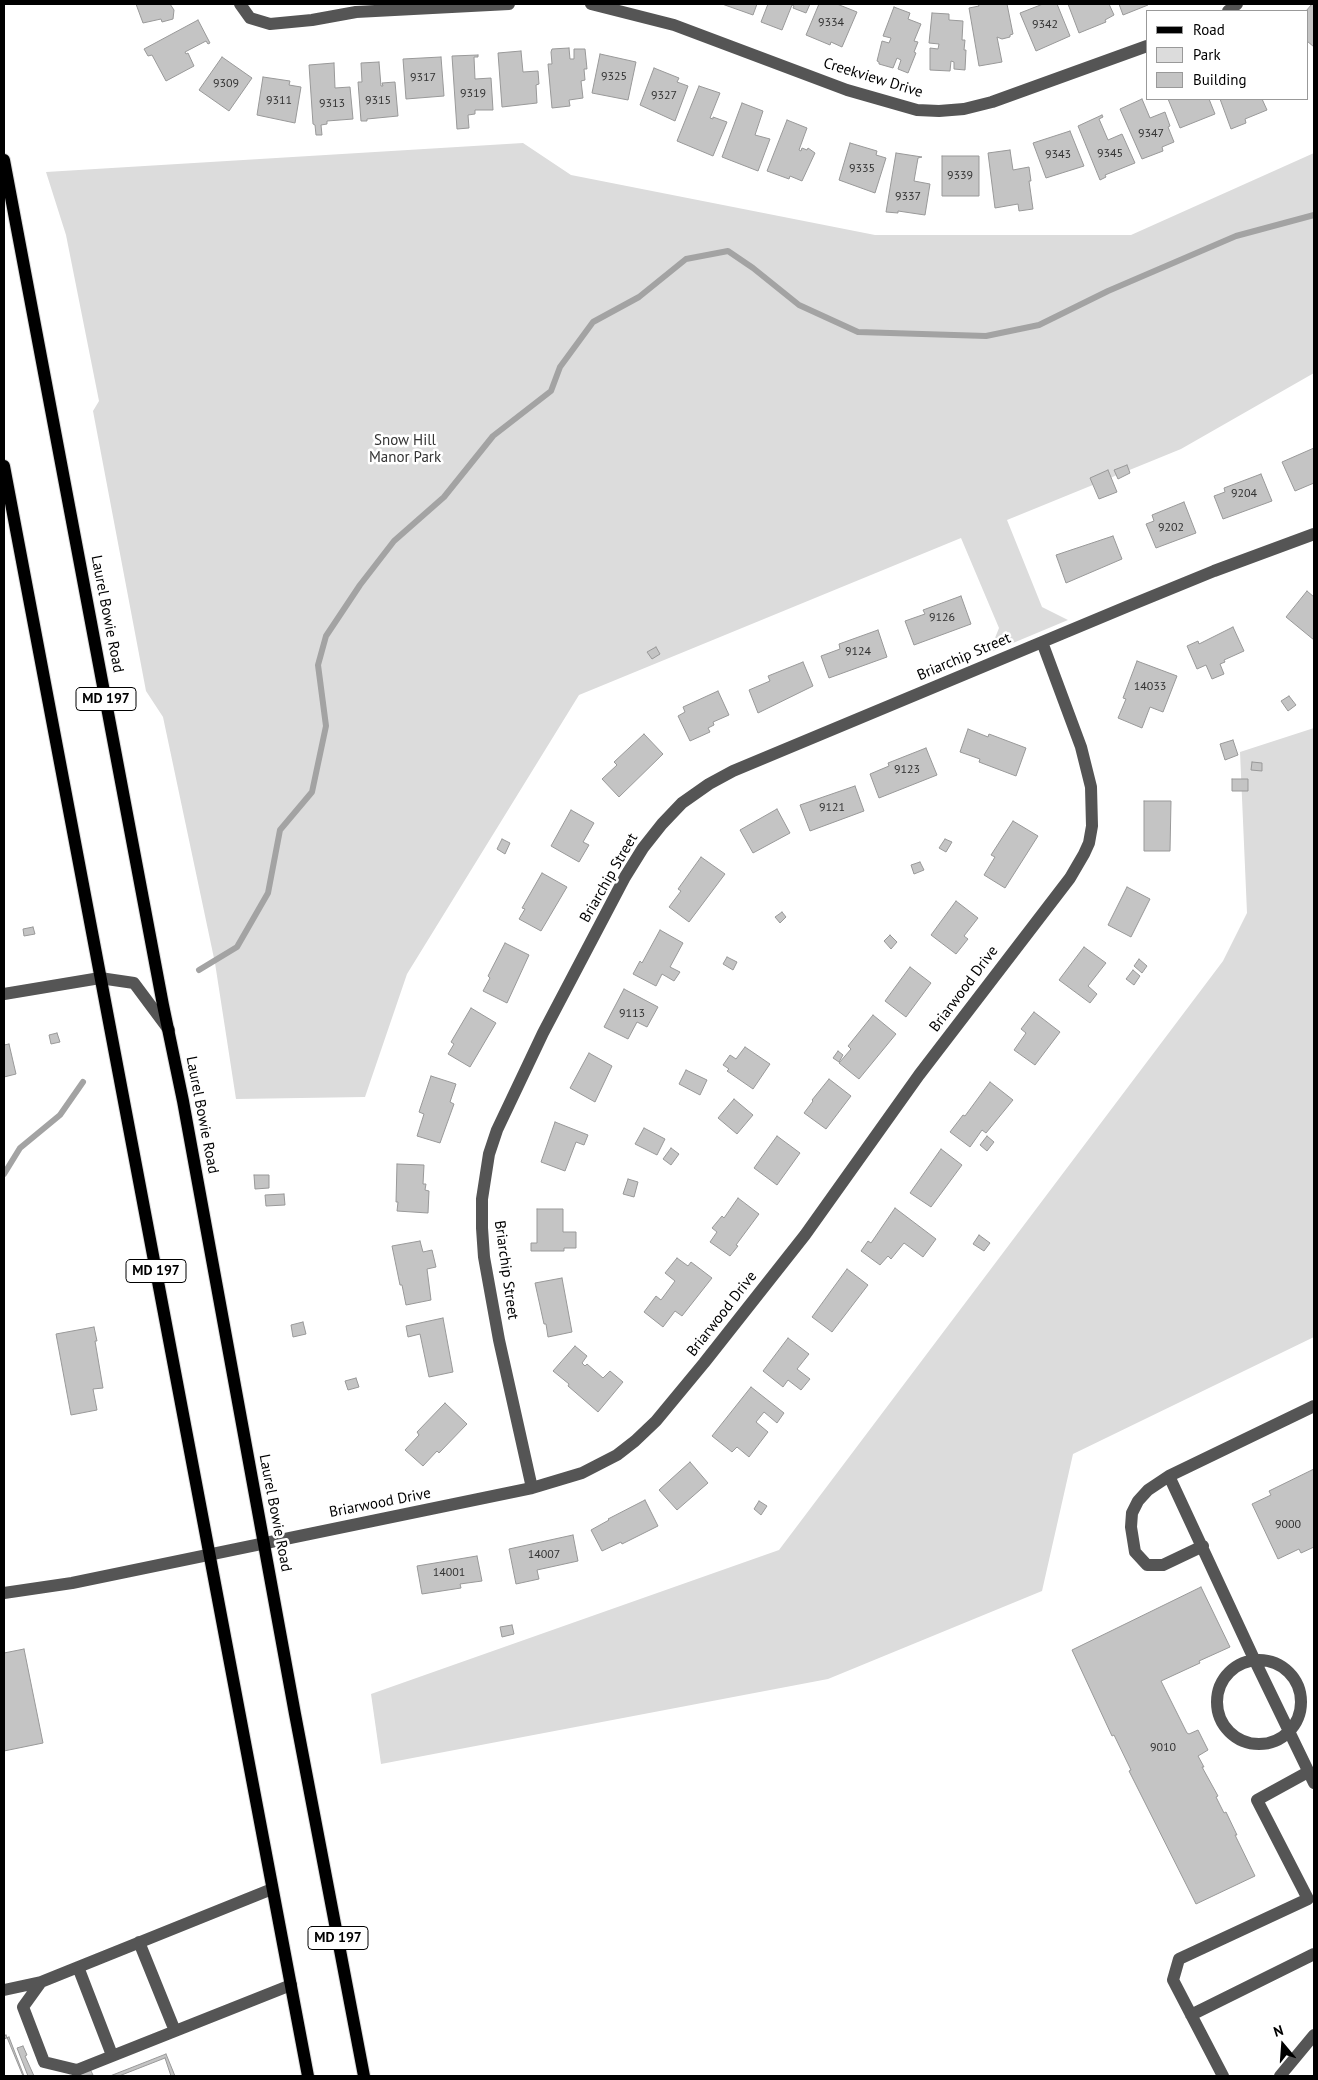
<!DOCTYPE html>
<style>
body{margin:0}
#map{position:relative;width:1318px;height:2080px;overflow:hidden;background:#fff;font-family:"PT Sans",sans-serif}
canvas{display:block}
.frame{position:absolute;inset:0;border:5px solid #000;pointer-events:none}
.legend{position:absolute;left:1146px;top:10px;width:162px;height:90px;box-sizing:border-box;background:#fff;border:1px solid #999;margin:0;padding:6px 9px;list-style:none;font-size:15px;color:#000}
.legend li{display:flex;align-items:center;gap:10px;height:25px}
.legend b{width:25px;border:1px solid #999}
.north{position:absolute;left:1258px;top:2020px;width:50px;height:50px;-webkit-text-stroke:4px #fff;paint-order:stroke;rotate:342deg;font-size:14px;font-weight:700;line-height:20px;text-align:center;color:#000}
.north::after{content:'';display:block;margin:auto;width:18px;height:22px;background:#000;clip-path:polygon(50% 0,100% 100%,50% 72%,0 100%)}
</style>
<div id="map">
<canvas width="1318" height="2080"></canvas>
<div class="frame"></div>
<ul class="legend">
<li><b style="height:6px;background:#000"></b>Road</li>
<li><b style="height:14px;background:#dcdcdc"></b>Park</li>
<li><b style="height:14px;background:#c4c4c4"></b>Building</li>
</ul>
<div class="north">N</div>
</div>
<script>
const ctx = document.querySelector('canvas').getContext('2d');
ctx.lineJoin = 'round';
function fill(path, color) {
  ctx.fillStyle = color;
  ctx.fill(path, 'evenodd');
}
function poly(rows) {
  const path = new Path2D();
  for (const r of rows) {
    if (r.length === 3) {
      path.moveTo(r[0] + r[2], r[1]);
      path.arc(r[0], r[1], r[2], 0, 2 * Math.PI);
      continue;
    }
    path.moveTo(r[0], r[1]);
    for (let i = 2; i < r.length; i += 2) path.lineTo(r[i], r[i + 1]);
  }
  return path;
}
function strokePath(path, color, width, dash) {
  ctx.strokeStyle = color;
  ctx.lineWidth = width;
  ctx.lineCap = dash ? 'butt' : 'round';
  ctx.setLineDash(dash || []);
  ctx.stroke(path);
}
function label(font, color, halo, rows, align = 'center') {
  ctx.font = font + ' "PT Sans",sans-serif';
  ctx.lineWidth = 5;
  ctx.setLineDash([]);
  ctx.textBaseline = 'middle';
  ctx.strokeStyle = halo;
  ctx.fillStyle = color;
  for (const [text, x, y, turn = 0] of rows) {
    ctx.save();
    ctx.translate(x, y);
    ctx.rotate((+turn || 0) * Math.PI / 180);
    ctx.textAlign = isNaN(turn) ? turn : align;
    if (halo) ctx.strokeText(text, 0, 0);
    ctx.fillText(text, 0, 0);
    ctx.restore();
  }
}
fill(poly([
 [523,143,571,175,875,235,1131,235,1314,153,1314,373,1181,449,1007,520,1042,607,1068,620,989,653,999,628,961,538,579,695,407,974,365,1097,236,1099,215,963,163,717,146,691,93,411,99,401,66,235,46,172],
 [1314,728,1314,1337,1073,1454,1042,1591,828,1679,381,1764,371,1694,779,1550,1223,961,1247,913,1240,752]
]), '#dcdcdc');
strokePath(poly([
 [199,970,237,947,268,893,280,830,312,792,326,726,318,665,326,636,360,585,394,541,444,497,493,436,551,391,560,367,593,322,639,297,686,259,728,251,753,268,799,305,858,332,986,336,1039,325,1108,291,1236,236,1314,215],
 [4,1174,20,1148,60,1115,83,1082]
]), '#a3a3a3', 6);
const building = poly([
 [136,4,170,4,174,10,173,19,162,22,161,19,143,23,136,4],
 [722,4,757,4,753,15,722,4],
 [768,4,810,4,806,13,793,8,794,6,792,5,782,30,761,22,768,4],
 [819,4,837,4,857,12,842,47,831,42,830,45,806,35,819,4],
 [978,4,1007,4,1013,34,1010,35,1010,37,1002,39,997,37,1002,62,979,66,969,8,979,6,978,4],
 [1043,4,1057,4,1070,36,1036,51,1020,13,1043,4],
 [1068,4,1109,4,1114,15,1105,20,1106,22,1079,33,1068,4],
 [1119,4,1147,4,1148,5,1123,15,1119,4],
 [1312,4,1314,4,1314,47,1307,41,1306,11,1312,4],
 [894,7,910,13,908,19,921,24,914,41,918,42,914,52,916,53,908,73,898,69,901,60,897,58,893,68,879,64,879,62,877,61,882,41,889,43,891,38,883,36,894,7],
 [932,13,949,14,949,20,963,21,962,40,965,40,964,50,966,50,965,70,954,69,954,62,951,61,950,71,930,70,930,48,938,49,939,44,929,43,932,13],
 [198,20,210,43,208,44,206,41,185,52,186,54,188,53,194,66,166,81,152,55,148,56,144,49,198,20],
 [569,48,570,59,574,59,574,49,585,49,587,69,584,69,585,80,581,81,583,98,569,100,570,106,552,108,548,64,552,64,551,52,552,49,569,48],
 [521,51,523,72,538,71,539,84,536,85,537,103,502,107,498,53,521,51],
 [600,54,636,62,628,100,592,93,600,54],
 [478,55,478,57,474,57,475,79,491,78,493,110,475,110,475,114,468,115,469,128,457,129,452,56,478,55],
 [222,57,252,78,229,111,199,90,222,57],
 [441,57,444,96,406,99,403,59,441,57],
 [379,62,381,86,383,86,382,83,395,82,398,116,367,119,367,121,361,121,358,82,362,82,361,63,379,62],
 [334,63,335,88,350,87,353,119,327,121,327,124,321,125,322,135,316,135,315,125,313,124,309,65,334,63],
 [654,68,679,78,677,82,688,86,675,121,640,105,654,68],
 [263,77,290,81,289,85,301,87,295,123,257,115,263,77],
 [699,86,720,93,710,118,713,119,713,117,727,122,713,156,677,141,699,86],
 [1142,99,1150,118,1165,112,1170,126,1168,127,1174,142,1162,147,1163,151,1142,159,1120,109,1142,99],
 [1168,99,1209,99,1215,114,1180,128,1168,99],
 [1220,99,1262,99,1267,110,1245,119,1246,123,1231,129,1220,99],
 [742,103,763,111,755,135,770,139,758,171,722,157,742,103],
 [1102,115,1103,117,1099,119,1108,140,1122,134,1135,163,1105,175,1106,177,1100,180,1078,126,1102,115],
 [787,120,807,128,799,150,801,151,802,148,807,150,808,148,815,153,802,181,790,176,789,179,767,171,787,120],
 [1070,131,1084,166,1046,178,1033,143,1070,131],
 [850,143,877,151,876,155,886,158,875,193,839,180,850,143],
 [1010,150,1013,170,1029,167,1031,181,1029,181,1033,209,1019,211,1018,204,995,208,988,153,1010,150],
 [896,153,922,157,918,158,914,181,930,184,925,215,898,211,898,213,886,212,896,153],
 [942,156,979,156,979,196,942,196,942,156],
 [1314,448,1314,483,1295,491,1282,462,1314,448],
 [1127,465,1130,473,1118,479,1114,470,1127,465],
 [1108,470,1117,492,1099,499,1090,478,1108,470],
 [1261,474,1272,501,1223,519,1214,496,1225,492,1224,488,1261,474],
 [1184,502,1196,533,1156,548,1146,524,1154,521,1152,515,1184,502],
 [1113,536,1122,559,1066,583,1056,555,1113,536],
 [1307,591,1314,597,1314,640,1286,617,1307,591],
 [961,596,971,624,914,645,905,621,925,614,923,610,961,596],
 [1233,627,1244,651,1224,660,1225,662,1220,664,1224,674,1212,679,1206,665,1197,669,1187,646,1198,641,1199,644,1233,627],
 [878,630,887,657,829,678,821,656,840,649,839,644,878,630],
 [656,647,660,654,652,659,647,652,656,647],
 [1137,661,1177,676,1163,712,1150,707,1142,728,1118,718,1126,699,1123,698,1137,661],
 [803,662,813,686,758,713,749,690,770,681,768,676,803,662],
 [718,691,729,715,713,722,714,725,708,728,710,732,690,741,678,716,685,712,683,707,718,691],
 [1289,696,1296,705,1288,711,1281,701,1289,696],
 [968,729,988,737,989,734,1026,748,1016,776,979,762,980,759,960,752,968,729],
 [644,734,663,754,619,797,602,779,617,765,614,762,644,734],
 [1233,740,1238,755,1225,760,1220,744,1233,740],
 [926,748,937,775,879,798,870,774,889,766,888,763,926,748],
 [1252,762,1262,763,1262,771,1251,770,1252,762],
 [1232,779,1248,779,1248,791,1232,791,1232,779],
 [855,786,864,811,810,831,800,805,855,786],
 [1144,801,1171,801,1170,851,1144,851,1144,801],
 [777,809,790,833,753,853,740,830,777,809],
 [571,810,594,823,583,842,589,845,579,862,551,846,571,810],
 [1013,821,1038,836,1005,888,984,875,995,857,991,855,1013,821],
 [502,839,510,843,505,854,497,849,502,839],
 [945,839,952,842,946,852,939,848,945,839],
 [701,857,725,874,689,922,669,907,681,891,678,889,701,857],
 [920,862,924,870,914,874,911,865,920,862],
 [542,873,567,887,541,931,519,919,525,909,522,908,542,873],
 [1127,887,1150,899,1131,937,1108,925,1127,887],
 [956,901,978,918,964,936,968,939,956,954,931,935,956,901],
 [782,912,786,917,780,923,775,917,782,912],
 [33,927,35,934,24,936,23,929,33,927],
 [660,930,683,943,670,967,680,972,674,981,662,974,656,986,633,974,640,961,642,963,660,930],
 [890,935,897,942,891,949,884,941,890,935],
 [505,943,529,955,507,1003,483,991,490,978,488,976,505,943],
 [1084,947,1106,963,1088,986,1097,994,1090,1003,1059,980,1084,947],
 [727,957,737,962,733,970,723,964,727,957],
 [1139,959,1147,966,1142,973,1134,966,1139,959],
 [910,967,931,983,906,1017,885,1001,910,967],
 [1133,970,1140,976,1134,985,1126,979,1133,970],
 [624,989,658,1007,647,1027,637,1022,628,1039,604,1027,624,989],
 [471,1008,496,1023,470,1067,448,1054,454,1044,451,1042,471,1008],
 [1034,1012,1060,1032,1035,1065,1014,1050,1026,1033,1021,1029,1034,1012],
 [873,1015,896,1034,859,1079,839,1063,851,1049,848,1046,873,1015],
 [57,1033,60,1042,51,1044,49,1035,57,1033],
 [9,1044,16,1074,4,1077,4,1045,9,1044],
 [745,1047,770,1064,753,1089,727,1071,729,1069,723,1065,730,1055,736,1059,745,1047],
 [838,1051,843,1055,839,1062,833,1058,838,1051],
 [589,1053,612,1066,595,1102,570,1088,589,1053],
 [686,1070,707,1080,700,1095,679,1084,686,1070],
 [431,1076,456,1084,450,1102,454,1104,440,1143,417,1136,424,1114,419,1112,431,1076],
 [829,1079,851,1096,826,1129,804,1113,813,1101,812,1100,829,1079],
 [990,1082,1013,1100,986,1133,982,1130,970,1147,950,1132,963,1115,965,1116,990,1082],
 [734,1099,753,1115,737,1134,718,1118,734,1099],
 [555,1122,588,1135,584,1145,576,1142,565,1171,541,1162,555,1122],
 [644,1128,665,1139,657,1155,635,1144,644,1128],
 [777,1136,800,1153,777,1185,754,1168,777,1136],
 [987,1136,994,1142,987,1151,980,1145,987,1136],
 [671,1148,679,1154,671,1165,663,1159,671,1148],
 [941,1149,962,1165,931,1207,910,1193,941,1149],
 [397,1164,424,1165,423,1184,426,1184,425,1190,429,1191,428,1213,397,1211,398,1202,396,1202,397,1164],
 [254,1175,269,1175,269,1188,255,1189,254,1175],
 [628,1179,638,1182,634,1197,623,1194,628,1179],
 [284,1194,285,1205,266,1206,265,1195,284,1194],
 [738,1198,759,1214,736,1245,738,1246,730,1256,710,1242,717,1232,712,1228,722,1216,724,1218,738,1198],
 [895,1208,936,1239,923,1257,904,1243,891,1259,888,1256,880,1265,861,1251,868,1241,871,1243,895,1208],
 [537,1209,563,1209,563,1232,576,1232,576,1248,564,1248,564,1251,531,1251,531,1243,537,1243,537,1209],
 [979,1235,990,1243,984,1251,973,1244,979,1235],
 [420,1241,423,1252,432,1250,436,1267,427,1269,431,1300,406,1305,402,1285,400,1285,392,1246,420,1241],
 [677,1258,688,1266,691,1262,712,1278,682,1316,675,1311,663,1327,644,1312,656,1296,661,1300,675,1281,665,1273,677,1258],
 [847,1269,868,1285,832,1332,812,1317,847,1269],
 [562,1278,572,1332,548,1337,546,1324,544,1324,535,1283,562,1278],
 [443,1318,453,1372,429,1377,420,1334,408,1337,406,1326,443,1318],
 [303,1322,306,1334,293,1337,291,1325,303,1322],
 [94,1327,97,1341,95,1341,103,1388,93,1389,97,1410,71,1415,56,1334,94,1327],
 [788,1338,809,1354,797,1369,810,1379,801,1390,788,1380,783,1387,763,1371,788,1338],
 [575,1346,587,1356,582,1363,585,1366,587,1364,603,1378,610,1371,623,1382,598,1412,568,1386,569,1384,553,1371,575,1346],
 [356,1378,359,1387,348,1390,345,1381,356,1378],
 [751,1387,784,1413,777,1423,764,1412,756,1422,768,1432,749,1457,737,1447,732,1452,712,1436,751,1387],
 [445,1403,467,1424,439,1453,437,1451,423,1466,405,1450,419,1435,417,1432,445,1403],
 [690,1462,708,1483,677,1510,659,1490,690,1462],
 [1314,1469,1314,1547,1301,1553,1299,1549,1278,1559,1252,1504,1271,1495,1269,1491,1314,1469],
 [645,1500,658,1526,622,1544,621,1542,602,1551,591,1530,609,1520,608,1519,645,1500],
 [759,1501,767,1506,761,1515,754,1509,759,1501],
 [573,1535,578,1561,537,1570,539,1579,516,1584,509,1549,573,1535],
 [477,1556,482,1581,460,1584,461,1588,422,1594,417,1566,477,1556],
 [1201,1587,1230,1647,1199,1661,1200,1663,1161,1681,1187,1733,1189,1734,1198,1730,1208,1750,1198,1756,1204,1767,1202,1767,1218,1796,1216,1797,1224,1813,1226,1812,1237,1835,1235,1835,1255,1876,1196,1904,1129,1771,1131,1770,1114,1735,1112,1736,1072,1650,1201,1587],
 [512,1625,514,1634,502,1637,500,1627,512,1625],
 [24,1649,43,1743,4,1751,4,1653,24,1649],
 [6,2035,23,2076,4,2076,4,2036,6,2035],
 [9,2037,24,2076,4,2076,4,2039,9,2037],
 [23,2046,27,2055,25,2056,34,2076,28,2076,17,2048,23,2046],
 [166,2054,175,2076,110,2076,166,2054],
 [165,2058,171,2076,119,2076,165,2058],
 [90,2069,93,2075,76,2076,83,2073,90,2069]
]);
fill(building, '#c4c4c4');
strokePath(building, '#999', 1);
const major = poly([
 [4,160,163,1005,183,1101,295,1714,364,2076],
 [4,466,308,2076]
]);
strokePath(major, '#dbdbdb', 14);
strokePath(poly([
 [240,4,250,18,270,24,312,20,356,12,509,4],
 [591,4,674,25,847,90,917,110,939,111,964,109,992,102,1147,46],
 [1228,11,1237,4],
 [4,994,100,978,134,983,169,1030],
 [1169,1476,1255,1661,1314,1783],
 [532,1488,499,1340,484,1257,482,1228,482,1199,489,1154,497,1130,543,1033,625,877,643,848,662,824,682,803,709,784,733,771,1126,607,1214,571,1314,534],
 [1203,1546,1163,1565,1147,1565,1135,1552,1131,1527,1132,1513,1138,1501,1148,1490,1169,1476,1314,1406],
 [4,1593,72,1583,532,1488,582,1473,617,1455,635,1441,656,1421,704,1363,805,1235,919,1075,1070,878,1084,854,1089,843,1092,826,1091,787,1081,747,1042,642],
 [1259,1702,42],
 [272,1889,41,1982,23,2007,44,2062,77,2070,291,1985],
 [139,1942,175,2031],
 [78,1967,112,2055],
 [4,1990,41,1982],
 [1191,2015,1314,1954],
 [1223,2076,1173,1980,1179,1959,1308,1899,1257,1800,1308,1772],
 [1280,2076,1314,2035]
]), '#555', 12);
strokePath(major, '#000', 12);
label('12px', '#313131', null, [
 ["9334",831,23],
 ["9342",1045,25],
 ["9325",614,77],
 ["9317",423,78],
 ["9309",226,84],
 ["9319",473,94],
 ["9327",664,96],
 ["9311",279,101],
 ["9315",378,101],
 ["9313",332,104],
 ["9347",1151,134],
 ["9345",1110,154],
 ["9343",1058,155],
 ["9335",862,169],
 ["9339",960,176],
 ["9337",908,197],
 ["9204",1244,494],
 ["9202",1171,528],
 ["9126",942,618],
 ["9124",858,652],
 ["14033",1150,687],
 ["9123",907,770],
 ["9121",832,808],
 ["9113",632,1014],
 ["9000",1288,1525],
 ["14007",544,1555],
 ["14001",449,1573],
 ["9010",1163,1748]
]);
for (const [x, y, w] of [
 [106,699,60],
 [156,1271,60],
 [338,1938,60]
]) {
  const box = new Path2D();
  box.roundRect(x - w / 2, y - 11.5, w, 23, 4);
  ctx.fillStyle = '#fff';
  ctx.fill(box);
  strokePath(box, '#000', 1);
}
label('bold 14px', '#000', null, [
 ["MD 197",106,699],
 ["MD 197",156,1271],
 ["MD 197",338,1938]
]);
label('15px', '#000', '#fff', [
 ["Creekview Drive",873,78,17],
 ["Laurel Bowie Road",107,614,79],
 ["Briarchip Street",964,657,-23],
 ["Briarchip Street",609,878,-60],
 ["Briarwood Drive",964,989,-53],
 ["Laurel Bowie Road",202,1115,79],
 ["Briarchip Street",506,1270,82],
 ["Briarwood Drive",722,1314,-52],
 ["Briarwood Drive",380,1503,-11],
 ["Laurel Bowie Road",275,1513,79]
]);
label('15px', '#333', '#fff', [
 ["Snow Hill",405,441],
 ["Manor Park",405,458]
]);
</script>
